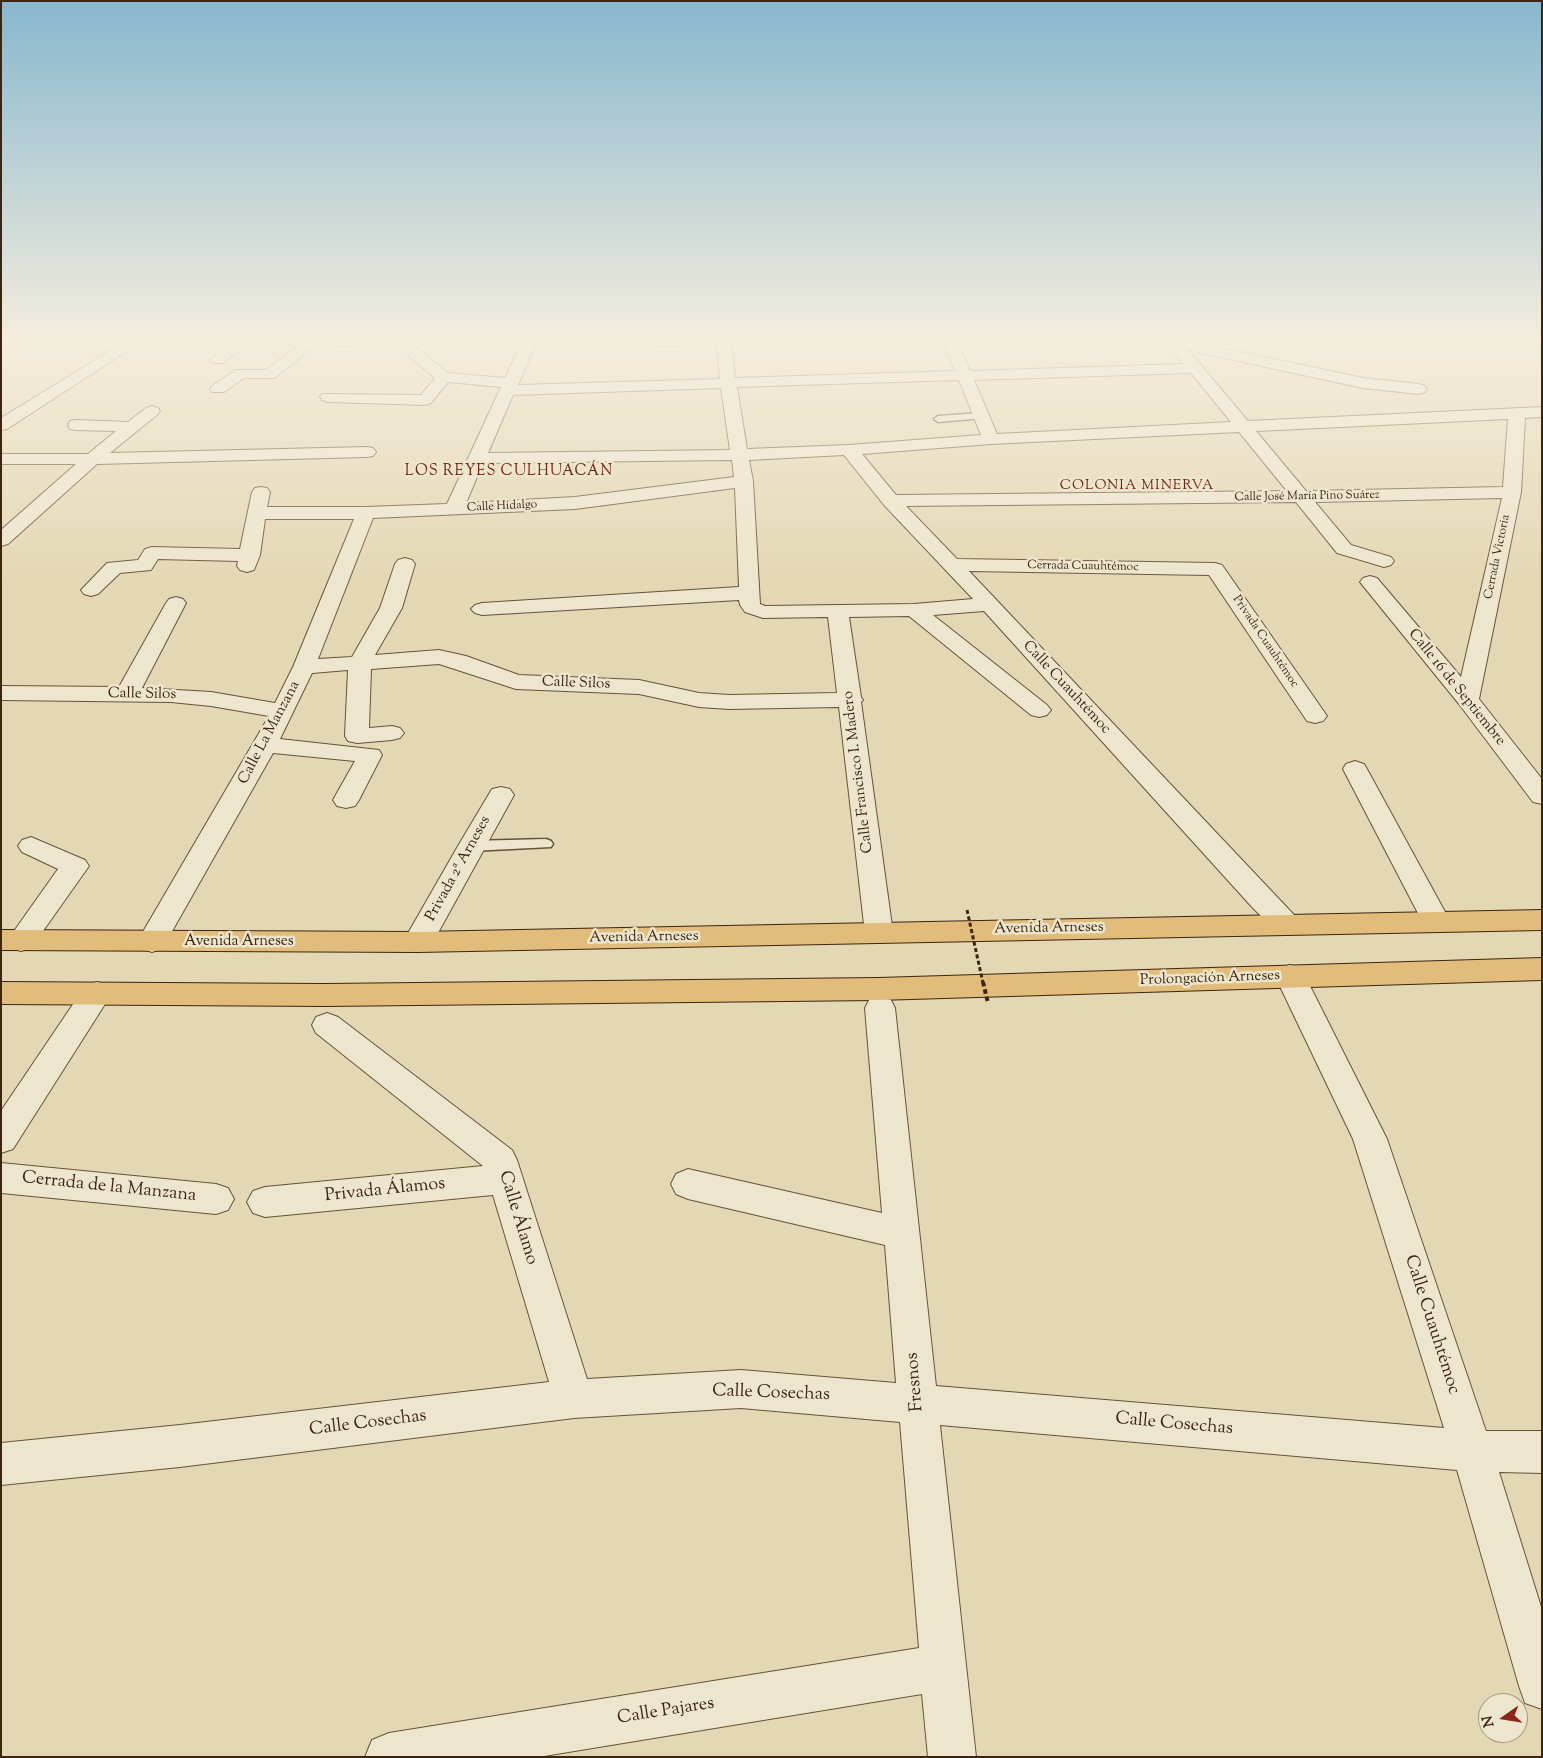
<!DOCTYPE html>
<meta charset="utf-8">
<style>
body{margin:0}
#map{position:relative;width:1543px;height:1758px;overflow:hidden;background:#e4d8b4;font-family:"Sorts Mill Goudy",serif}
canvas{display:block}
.frame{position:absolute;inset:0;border:2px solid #3d2510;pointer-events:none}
.north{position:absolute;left:1478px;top:1693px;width:50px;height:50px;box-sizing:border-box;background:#ede6ce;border:1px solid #a79982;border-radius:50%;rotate:257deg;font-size:14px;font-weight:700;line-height:20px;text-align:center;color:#3d2510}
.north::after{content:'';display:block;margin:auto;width:18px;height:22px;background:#8f2418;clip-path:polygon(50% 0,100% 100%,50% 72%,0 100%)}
</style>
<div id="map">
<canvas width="1543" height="1758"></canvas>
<div class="frame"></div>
<div class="north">N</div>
</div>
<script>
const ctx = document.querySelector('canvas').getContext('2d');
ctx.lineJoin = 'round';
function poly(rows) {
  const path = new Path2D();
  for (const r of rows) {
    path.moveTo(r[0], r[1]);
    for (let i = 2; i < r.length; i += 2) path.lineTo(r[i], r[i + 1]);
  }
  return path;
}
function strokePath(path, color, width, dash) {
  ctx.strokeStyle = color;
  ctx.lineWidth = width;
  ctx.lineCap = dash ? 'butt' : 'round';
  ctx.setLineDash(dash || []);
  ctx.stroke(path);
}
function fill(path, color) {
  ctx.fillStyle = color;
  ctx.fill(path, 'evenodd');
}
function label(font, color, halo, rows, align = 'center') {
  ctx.font = font + ' "Sorts Mill Goudy",serif';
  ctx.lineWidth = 5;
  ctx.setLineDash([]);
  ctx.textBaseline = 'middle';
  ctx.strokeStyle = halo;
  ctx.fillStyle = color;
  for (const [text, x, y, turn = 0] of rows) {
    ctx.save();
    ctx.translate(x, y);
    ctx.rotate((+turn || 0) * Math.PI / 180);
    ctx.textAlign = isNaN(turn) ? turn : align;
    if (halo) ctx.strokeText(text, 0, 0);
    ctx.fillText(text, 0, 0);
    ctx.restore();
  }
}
const service = poly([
 [981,413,984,414,984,418,938,422,934,419,938,416,981,413],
 [546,839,551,841,553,844,551,847,471,851,466,849,464,846,466,843,471,841,546,839]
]);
const minor = poly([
 [131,338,147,338,7,429,1,430,1,418,131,338],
 [233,338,347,338,403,340,408,341,448,373,505,378,524,338,538,338,518,385,720,379,717,347,657,346,655,343,657,340,662,339,731,338,735,378,955,371,942,338,956,338,970,371,1183,364,1163,338,1177,338,1179,339,1363,378,1419,384,1425,386,1427,389,1425,392,1419,394,1363,388,1188,350,1248,421,1542,407,1542,417,1525,418,1521,492,1479,699,1542,779,1542,804,1533,802,1459,704,1360,582,1363,578,1370,576,1377,578,1461,677,1502,498,1315,502,1351,545,1391,557,1394,561,1391,565,1384,567,1337,553,1296,502,906,506,957,559,1215,563,1222,565,1327,716,1323,721,1315,723,1307,721,1209,575,969,571,1296,917,1300,924,1296,931,1286,934,1276,931,1252,907,984,611,933,615,1047,705,1051,710,1047,715,1039,717,1031,715,909,616,849,617,861,697,863,700,861,702,893,933,889,940,879,943,869,940,865,933,839,707,729,709,699,707,639,694,516,689,439,664,371,669,369,728,392,726,400,728,404,733,400,738,392,740,357,743,348,741,345,736,348,670,312,673,280,739,379,750,382,755,359,800,355,806,346,808,337,806,333,800,355,761,273,753,162,949,152,952,142,949,137,942,269,716,211,706,171,702,1,700,1,686,119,687,166,603,169,599,176,597,183,599,186,603,142,688,211,692,275,703,293,667,354,519,265,519,260,555,254,570,247,572,240,570,237,566,238,561,158,559,151,570,120,573,98,594,91,596,84,594,81,590,107,563,138,560,145,549,152,547,240,549,252,492,255,488,261,487,267,488,270,492,267,507,366,507,447,504,501,387,448,382,431,403,425,405,328,402,322,400,320,397,322,394,421,395,435,378,399,348,316,345,274,378,244,378,224,392,212,392,210,389,212,386,236,370,266,370,299,345,247,343,223,363,213,363,210,360,213,357,234,339,233,338],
 [1191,373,1231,422,997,434,974,380,1191,373],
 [959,380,981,435,849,445,747,449,737,387,959,380],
 [721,388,730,450,488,453,513,395,721,388],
 [1508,419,1503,487,1306,491,1256,431,1508,419],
 [1239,432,1287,491,896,495,862,454,991,444,1239,432],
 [844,455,884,505,973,599,914,604,765,606,760,604,753,481,749,460,844,455],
 [732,460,734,477,575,497,466,503,483,463,732,460],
 [735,488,739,587,482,603,475,605,471,609,475,613,482,615,739,600,740,605,745,612,763,618,828,617,837,693,729,695,699,693,639,680,519,675,466,656,439,650,375,655,402,608,415,564,412,560,405,558,398,560,395,564,380,608,352,657,318,659,373,518,575,509,735,488],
 [152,406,158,408,160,411,158,414,110,453,367,447,373,448,376,452,373,456,367,457,97,464,8,544,1,546,1,530,76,464,1,464,1,454,88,454,116,431,76,430,70,429,68,425,70,421,76,420,128,422,146,408,152,406],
 [1355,761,1364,764,1367,769,1450,921,1446,928,1436,931,1426,928,1422,921,1343,769,1346,764,1355,761],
 [501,787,510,789,514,795,433,942,428,949,418,952,408,949,403,942,458,846,492,789,501,787],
 [31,837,85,860,89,866,31,948,21,951,11,948,7,941,58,869,22,852,18,846,22,840,31,837],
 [1290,965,1301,968,1305,976,1387,1139,1486,1431,1542,1431,1542,1473,1499,1472,1542,1610,1542,1709,1525,1703,1519,1686,1457,1470,940,1425,976,1757,928,1757,922,1694,538,1757,365,1757,372,1740,389,1733,919,1648,900,1422,741,1408,574,1418,180,1467,1,1485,1,1443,180,1425,549,1382,493,1195,265,1217,253,1213,247,1202,253,1191,265,1187,483,1166,316,1033,312,1025,316,1017,327,1013,338,1017,512,1150,517,1160,587,1379,741,1370,896,1383,885,1245,688,1199,676,1194,671,1184,676,1174,688,1169,882,1213,865,1008,869,1000,880,997,891,1000,895,1008,936,1386,1444,1428,1353,1139,1275,976,1279,968,1290,965],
 [97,982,108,985,112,993,13,1149,1,1153,1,1111,86,985,97,982],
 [1,1163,216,1184,228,1188,234,1199,228,1210,216,1214,1,1193,1,1163]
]);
const primary = poly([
 [1542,910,1542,930,418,952,1,950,1,930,418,932,1542,910],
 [1542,958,1542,980,878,1000,325,1006,1,1004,1,982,325,984,878,978,1542,958]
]);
strokePath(service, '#675239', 3);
strokePath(minor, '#675239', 2);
strokePath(primary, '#3d2510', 2);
fill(service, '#ede6ce');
fill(minor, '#ede6ce');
fill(primary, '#e2bc7a');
strokePath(poly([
 [967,910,983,983]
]), '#3d2510', 3, [4, 2.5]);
strokePath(poly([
 [983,982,988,1003]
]), '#3d2510', 4, [4.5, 3]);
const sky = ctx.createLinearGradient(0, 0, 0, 584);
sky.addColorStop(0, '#87b7ce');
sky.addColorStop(0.58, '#f3eddd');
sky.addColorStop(1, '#f3eddd00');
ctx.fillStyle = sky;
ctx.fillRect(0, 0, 1543, 584);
label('12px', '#3d2510', '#ede6ce', [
 ["Calle José María Pino Suárez",1307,497,-1],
 ["Calle Hidalgo",502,507,-3],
 ["Cerrada Victoria",1498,557,-78],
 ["Cerrada Cuauhtémoc",1083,567,1],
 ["Privada Cuauhtémoc",1265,642,56]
]);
ctx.letterSpacing = '1px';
label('14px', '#7a1f14', '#ede6ce', [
 ["COLONIA MINERVA",1137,487]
]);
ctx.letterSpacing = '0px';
ctx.letterSpacing = '1px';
label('15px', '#7a1f14', '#ede6ce', [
 ["LOS REYES CULHUACÁN",509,472]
]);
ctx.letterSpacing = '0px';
label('15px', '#3d2510', '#ede6ce', [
 ["Calle Silos",576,684,2],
 ["Calle Cuauhtémoc",1066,688,47],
 ["Calle 16 de Septiembre",1456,688,51],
 ["Calle Silos",142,695,1],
 ["Calle La Manzana",270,733,-62],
 ["Calle Francisco I. Madero",859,772,-97],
 ["Privada 2ª Arneses",459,869,-61],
 ["Avenida Arneses",1049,929,-1],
 ["Avenida Arneses",644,938,-1],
 ["Avenida Arneses",239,942],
 ["Prolongación Arneses",1210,979,-2]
]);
label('18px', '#3d2510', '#ede6ce', [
 ["Cerrada de la Manzana",109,1188,6],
 ["Privada Álamos",385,1191,-6],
 ["Calle Álamo",517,1218,73],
 ["Calle Cuauhtémoc",1431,1325,72],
 ["Fresnos",916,1382,-95],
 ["Calle Cosechas",771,1394,2],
 ["Calle Cosechas",368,1424,-7],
 ["Calle Cosechas",1174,1425,5],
 ["Calle Pajares",666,1712,-9]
]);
</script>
